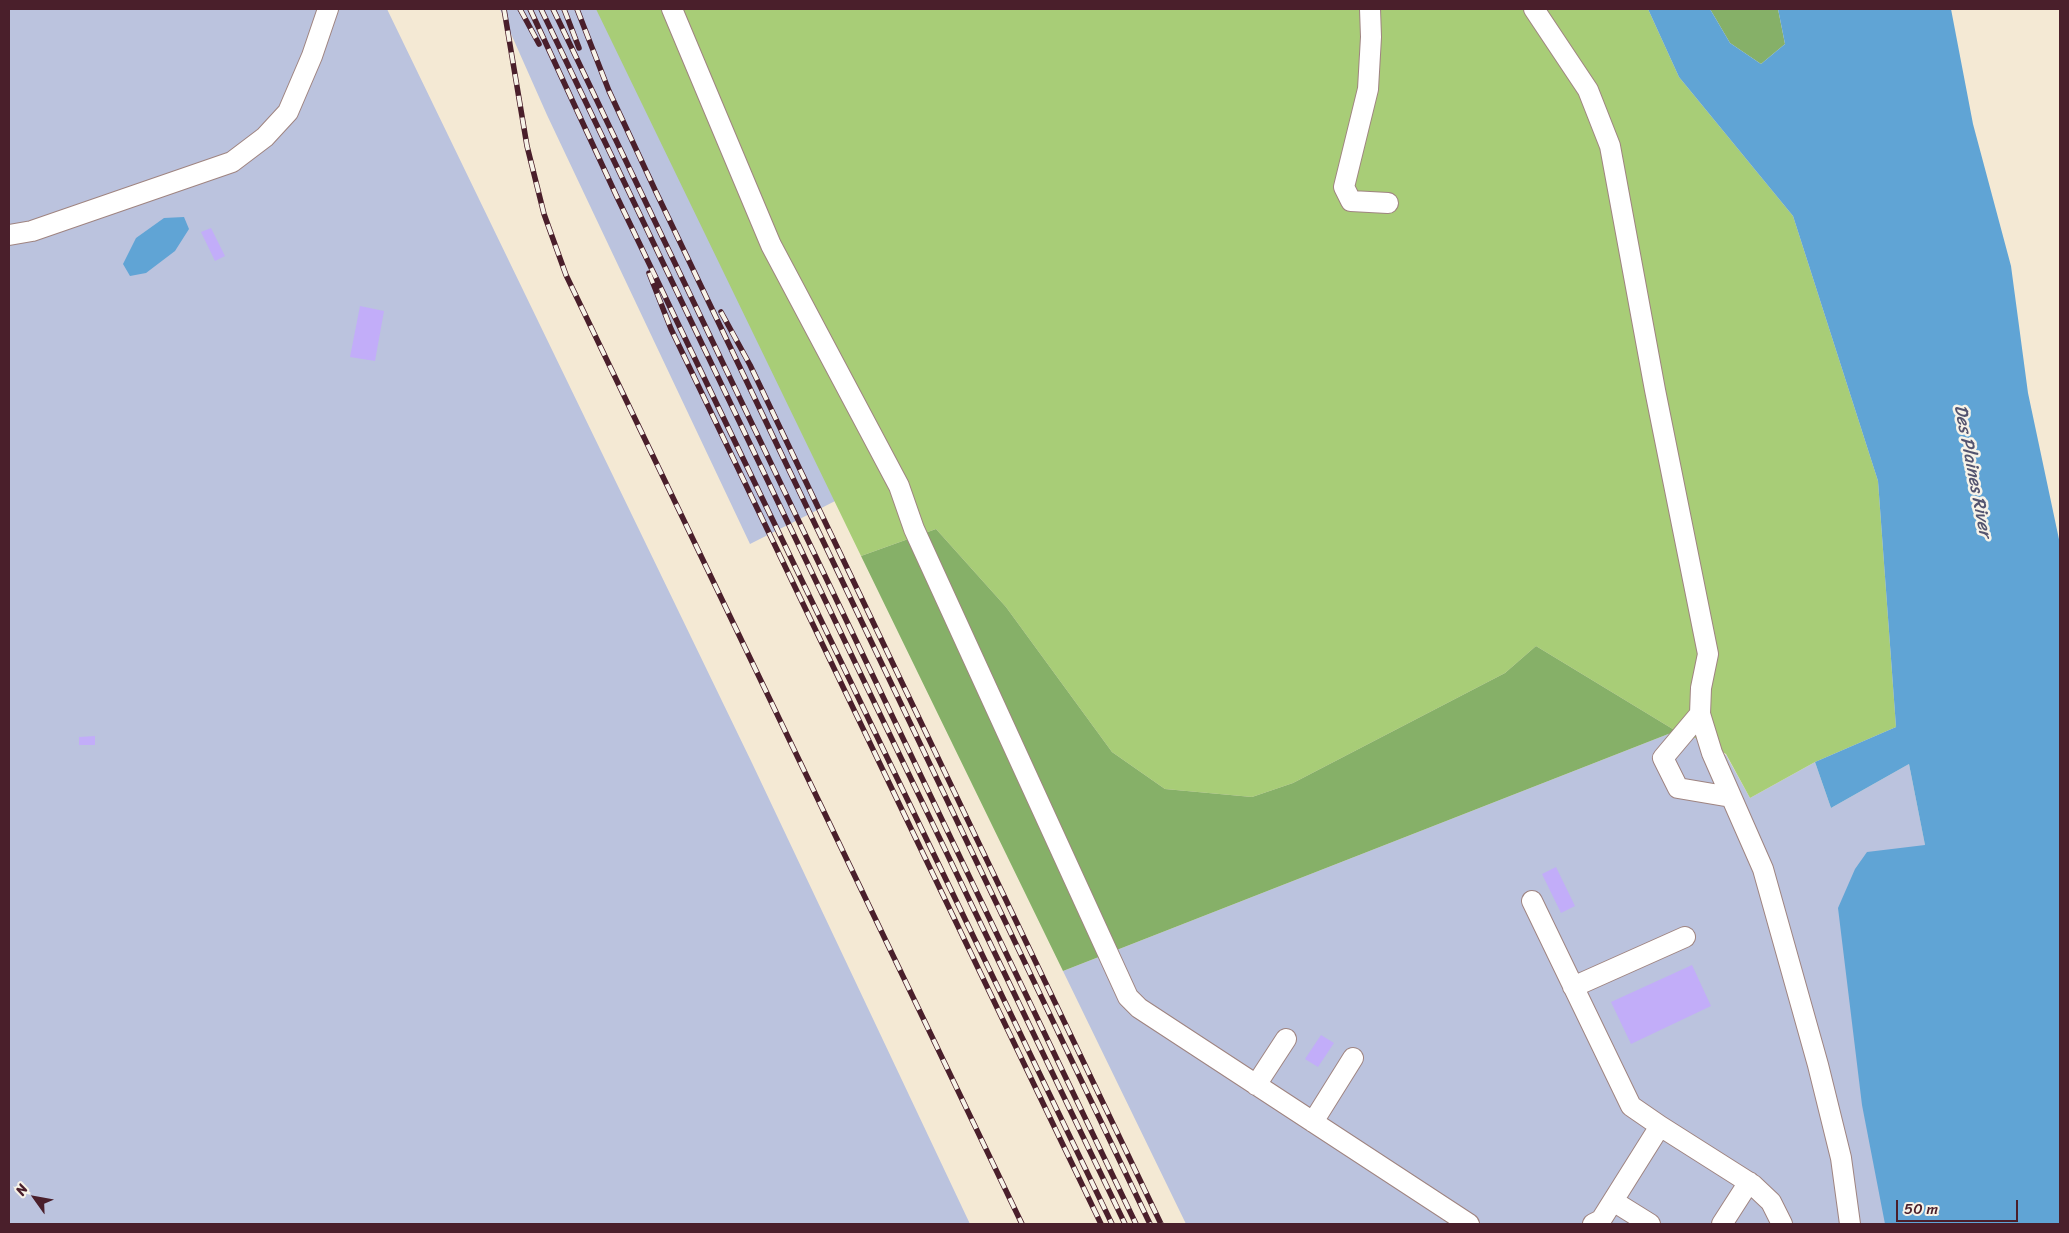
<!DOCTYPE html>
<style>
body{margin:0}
#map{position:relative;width:2069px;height:1233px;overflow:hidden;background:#f4e9d4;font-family:Sriracha,sans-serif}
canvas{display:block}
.frame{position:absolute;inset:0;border:10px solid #4a1f2b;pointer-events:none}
.north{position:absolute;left:10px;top:1173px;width:50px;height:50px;-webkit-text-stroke:4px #f7f3e8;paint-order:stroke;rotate:302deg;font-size:14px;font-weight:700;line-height:20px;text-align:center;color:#4a1f2b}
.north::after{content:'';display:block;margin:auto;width:18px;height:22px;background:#4a1f2b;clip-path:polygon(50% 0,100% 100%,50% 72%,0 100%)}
.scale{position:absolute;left:1896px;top:1200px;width:122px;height:22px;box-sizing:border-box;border:2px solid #4a1f2b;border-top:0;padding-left:6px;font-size:15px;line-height:18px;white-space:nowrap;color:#4a1f2b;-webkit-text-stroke:4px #f7f3e8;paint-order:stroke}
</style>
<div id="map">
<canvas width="2069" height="1233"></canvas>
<div class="frame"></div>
<div class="north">N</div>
<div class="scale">50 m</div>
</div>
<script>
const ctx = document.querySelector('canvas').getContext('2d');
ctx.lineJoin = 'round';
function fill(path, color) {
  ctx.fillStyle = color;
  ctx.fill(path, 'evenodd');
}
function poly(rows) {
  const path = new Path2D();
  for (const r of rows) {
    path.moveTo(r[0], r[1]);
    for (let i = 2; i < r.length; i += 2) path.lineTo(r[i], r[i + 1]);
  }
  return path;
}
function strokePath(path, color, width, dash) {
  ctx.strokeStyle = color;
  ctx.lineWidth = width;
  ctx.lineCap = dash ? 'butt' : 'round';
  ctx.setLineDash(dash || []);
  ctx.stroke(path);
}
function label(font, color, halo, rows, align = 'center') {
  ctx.font = font + ' Sriracha,sans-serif';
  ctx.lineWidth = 5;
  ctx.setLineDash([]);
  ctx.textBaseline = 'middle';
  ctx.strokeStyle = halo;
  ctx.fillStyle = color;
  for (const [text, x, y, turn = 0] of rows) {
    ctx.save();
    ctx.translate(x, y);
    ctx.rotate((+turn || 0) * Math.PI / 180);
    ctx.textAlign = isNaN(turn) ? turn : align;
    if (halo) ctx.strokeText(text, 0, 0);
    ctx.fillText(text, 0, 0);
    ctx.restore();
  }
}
fill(poly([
 [9,9,387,9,752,763,970,1224,9,1224],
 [500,9,623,9,851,493,750,544,547,115],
 [1676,731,1703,741,1726,755,1750,798,1815,762,1831,808,1909,764,1955,996,2014,1224,1186,1224,1063,971]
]), '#bbc3de');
fill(poly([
 [596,9,1648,9,1679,77,1793,216,1878,481,1896,727,1815,762,1750,798,1726,754,1703,741,1676,731,1536,646,1505,673,1293,783,1252,797,1165,789,1112,752,1006,607,936,529,861,556]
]), '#a8cd77');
fill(poly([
 [1710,9,1778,9,1785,44,1761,64,1730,43],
 [936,529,1006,607,1112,752,1165,789,1252,797,1293,783,1505,673,1536,646,1676,731,1063,971,861,556]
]), '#86b068');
fill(poly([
 [1648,9,1710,9,1730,43,1761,64,1785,44,1778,9,1951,9,1973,124,2011,266,2028,393,2060,544,2060,1224,1885,1224,1862,1105,1838,908,1855,869,1867,852,1925,845,1909,764,1831,808,1815,762,1896,727,1878,481,1793,216,1679,77],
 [184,217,189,229,175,251,146,273,130,276,123,264,136,238,164,218]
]), '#60a4d5');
fill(poly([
 [211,228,225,256,215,261,201,232],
 [360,306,384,311,375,361,350,357],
 [95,736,95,745,79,745,79,737],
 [1556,867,1575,906,1561,913,1542,874],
 [1692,965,1711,1006,1631,1044,1611,1002],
 [1321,1035,1334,1043,1318,1067,1305,1059]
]), '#c2adf9');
const minor = poly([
 [672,9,771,245,899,486,914,529,1128,997,1139,1008,1469,1224],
 [1370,9,1371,37,1368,89,1344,187,1351,201,1388,203],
 [1534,9,1588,90,1610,146,1655,390,1708,654,1701,688,1700,714,1712,753,1763,869,1818,1065,1841,1158,1850,1224],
 [9,235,32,231,232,162,265,137,288,112,312,56,328,9],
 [1700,714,1663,758,1678,788,1731,797],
 [1532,901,1631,1106,1660,1126,1601,1220,1593,1224],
 [1573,987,1685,937],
 [1256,1085,1286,1039],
 [1313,1122,1353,1058],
 [1660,1126,1753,1185,1771,1202,1782,1224],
 [1613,1201,1650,1224],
 [1722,1224,1749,1182]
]);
strokePath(minor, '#9f8480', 22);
strokePath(minor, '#fff', 20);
const rail = poly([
 [504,9,527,146,544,214,566,275,1022,1224],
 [520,9,539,44],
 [530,9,617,197,1112,1224],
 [541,9,1125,1224],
 [553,9,1136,1224],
 [564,9,579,48],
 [577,9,609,91,656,192,1150,1224],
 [649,273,671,329,1101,1224],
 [721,312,750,365,1161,1224]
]);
strokePath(rail, '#4a1f2b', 5.5);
strokePath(rail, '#f7f3e8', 4, [11]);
label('italic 18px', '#53546f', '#f7f3e8', [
 ["Des Plaines River",1972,471,79]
]);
</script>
